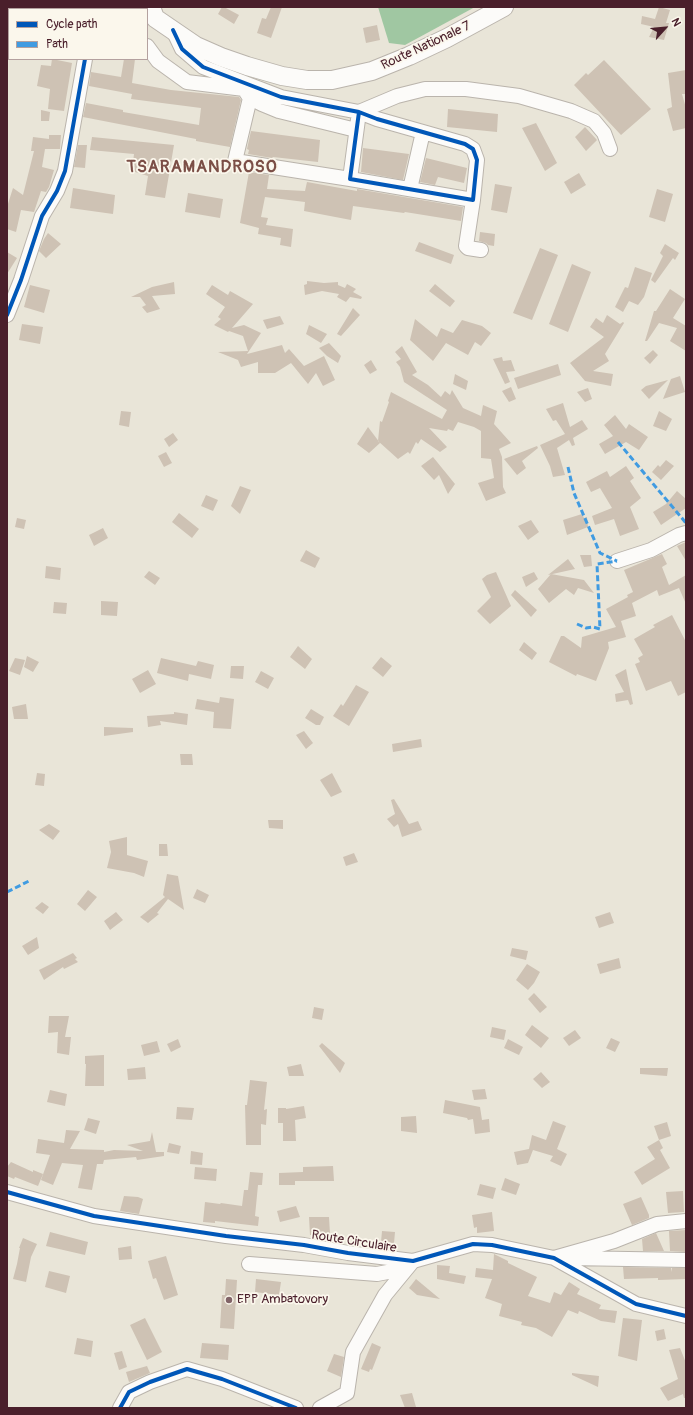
<!DOCTYPE html>
<style>
body{margin:0}
#map{position:relative;width:693px;height:1415px;overflow:hidden;background:#e9e5d8;font-family:Pangolin,sans-serif}
canvas{display:block}
.frame{position:absolute;inset:0;border:8px solid #4a1f2b;pointer-events:none}
.legend{position:absolute;left:8px;top:8px;width:140px;height:52px;box-sizing:border-box;background:#fbf7ec;border:1px solid #b4a19f;margin:0;padding:5px 7px;list-style:none;font-size:12px;color:#4a1f2b}
.legend li{display:flex;align-items:center;gap:8px;height:20px}
.legend b{width:20px;border:1px solid #b4a19f}
.north{position:absolute;left:645px;top:8px;width:40px;height:40px;-webkit-text-stroke:3px #fbf7ec;paint-order:stroke;rotate:63deg;font-size:11px;font-weight:700;line-height:16px;text-align:center;color:#4a1f2b}
.north::after{content:'';display:block;margin:auto;width:14px;height:18px;background:#4a1f2b;clip-path:polygon(50% 0,100% 100%,50% 72%,0 100%)}
</style>
<div id="map">
<canvas width="693" height="1415"></canvas>
<div class="frame"></div>
<ul class="legend">
<li><b style="height:5px;background:#0057b8"></b>Cycle path</li>
<li><b style="height:5px;background:#409be1"></b>Path</li>
</ul>
<div class="north">N</div>
</div>
<script>
const ctx = document.querySelector('canvas').getContext('2d');
ctx.lineJoin = 'round';
function fill(path, color) {
  ctx.fillStyle = color;
  ctx.fill(path, 'evenodd');
}
function poly(rows) {
  const path = new Path2D();
  for (const r of rows) {
    path.moveTo(r[0], r[1]);
    for (let i = 2; i < r.length; i += 2) path.lineTo(r[i], r[i + 1]);
  }
  return path;
}
function strokePath(path, color, width, dash) {
  ctx.strokeStyle = color;
  ctx.lineWidth = width;
  ctx.lineCap = dash ? 'butt' : 'round';
  ctx.setLineDash(dash || []);
  ctx.stroke(path);
}
function label(font, color, halo, rows, align = 'center') {
  ctx.font = font + ' Pangolin,sans-serif';
  ctx.lineWidth = 3.5;
  ctx.setLineDash([]);
  ctx.textBaseline = 'middle';
  ctx.strokeStyle = halo;
  ctx.fillStyle = color;
  for (const [text, x, y, turn = 0] of rows) {
    ctx.save();
    ctx.translate(x, y);
    ctx.rotate((+turn || 0) * Math.PI / 180);
    ctx.textAlign = isNaN(turn) ? turn : align;
    if (halo) ctx.strokeText(text, 0, 0);
    ctx.fillText(text, 0, 0);
    ctx.restore();
  }
}
fill(poly([
 [378,7,475,7,405,45,389,43]
]), '#a0c7a2');
fill(poly([
 [222,7,224,7,239,15,234,24,218,14],
 [271,7,282,7,271,38,257,33,262,18,266,19],
 [659,7,670,10,666,23,669,23,664,40,649,37,654,27,641,24,642,16,655,19],
 [377,25,380,40,366,43,363,28],
 [52,59,72,63,64,111,48,109,50,89,37,86,41,65,51,66],
 [124,59,135,59,132,83,171,90,239,97,241,100,230,147,196,141,196,139,83,117,86,103,123,110,123,112,199,125,201,108,131,99,132,94,89,86,91,72,121,77],
 [604,60,651,109,621,135,574,85,586,73,588,75],
 [686,70,686,94,682,94,686,108,686,128,673,131,667,109,672,107,668,73],
 [448,109,498,114,497,132,447,127],
 [41,110,50,112,49,121,41,121],
 [536,123,557,163,545,171,522,128],
 [585,127,597,140,586,151,575,137],
 [251,131,320,140,318,162,273,157,272,158,248,154,249,150,247,149],
 [49,135,61,135,60,149,45,149,42,167,54,170,49,187,46,192,41,191,34,212,21,210,16,232,7,229,7,207,13,188,23,195,34,151,31,151,33,137,49,139],
 [92,137,174,145,165,198,145,195,148,176,132,171,134,154,90,150],
 [78,145,87,145,85,168,74,167],
 [363,148,409,154,403,180,361,172],
 [426,158,467,168,464,183,438,177,435,185,420,182],
 [249,172,269,175,267,189,305,191,307,182,357,191,357,189,463,207,461,221,405,212,404,213,353,206,351,220,304,211,305,202,265,197,261,217,268,218,266,225,293,229,291,247,280,245,281,238,258,234,259,228,240,223],
 [579,173,586,185,571,194,564,182],
 [495,184,512,187,507,213,491,210],
 [73,188,115,195,113,214,70,208],
 [657,189,673,194,665,222,649,217],
 [188,193,223,199,220,218,185,212],
 [480,232,495,234,494,246,488,245,486,243,479,241],
 [48,233,61,244,46,258,39,251,44,239],
 [419,242,454,255,451,264,415,251],
 [665,244,679,253,675,260,673,258,655,283,651,280,663,256,660,253],
 [540,248,558,255,532,320,513,313],
 [7,252,17,258,7,274],
 [572,264,591,272,568,332,549,324],
 [635,267,652,273,644,297,638,305,629,301,623,312,615,307,625,287,628,288],
 [307,281,324,283,338,282,338,285,345,288,347,284,356,289,353,292,362,297,361,299,350,297,346,302,337,297,339,294,322,291,305,295,304,285,307,284],
 [174,282,175,294,152,296,160,309,147,313,142,307,146,305,140,297,131,297,152,287],
 [435,284,455,301,450,307,429,291],
 [30,285,50,290,44,313,24,307],
 [212,285,228,295,230,291,253,304,232,328,244,325,261,333,247,354,282,345,285,353,289,349,304,366,324,356,335,380,323,386,316,373,308,384,291,363,275,373,258,373,258,362,241,367,238,360,218,352,248,351,243,336,229,331,228,332,214,325,221,319,218,317,225,307,206,294],
 [670,289,685,299,673,318,686,326,686,351,670,341,677,328,659,323,647,341,645,341,654,311,656,311],
 [353,308,360,315,341,336,337,334],
 [607,315,620,324,623,322,624,323,605,354,609,361,593,371,613,374,611,386,585,381,570,363,604,337,590,327,596,318,603,323],
 [280,316,284,324,267,329,263,320],
 [415,319,437,337,441,328,453,333,462,320,482,326,491,333,481,346,475,342,468,355,446,343,433,361,410,340],
 [22,324,43,327,40,344,19,340],
 [309,325,327,334,321,343,306,334],
 [329,343,341,356,338,363,327,356,319,348],
 [402,346,417,372,412,375,428,385,441,397,445,391,450,395,452,390,463,408,481,416,483,405,497,411,494,424,511,443,499,449,502,457,503,487,506,493,486,501,478,483,494,478,491,459,481,458,481,431,474,427,458,422,453,431,448,429,447,431,429,428,447,447,440,452,421,439,418,444,416,442,410,454,408,452,398,459,378,441,380,421,382,422,389,402,388,401,391,392,442,419,447,410,404,382,400,367,396,362,401,359,395,352],
 [653,350,658,355,650,364,644,358],
 [502,357,503,361,511,360,515,371,506,372,510,382,505,384,493,359],
 [371,360,377,370,370,374,364,365],
 [558,364,561,375,518,389,514,378],
 [455,374,468,381,466,390,453,384],
 [680,376,685,392,663,399,671,379],
 [668,380,649,399,641,390,646,386],
 [511,387,516,399,509,402,502,391],
 [588,388,592,399,585,402,577,392],
 [563,403,570,427,582,420,588,429,573,438,575,445,572,446,569,440,557,448,565,475,553,477,550,466,540,445,565,434,556,420,553,421,546,409],
 [121,411,131,412,129,427,119,425],
 [659,411,672,419,666,431,653,426],
 [615,415,626,429,629,424,648,437,639,450,626,442,605,454,599,444,613,436,604,425],
 [368,427,380,443,369,453,357,444],
 [173,433,178,440,169,447,164,439],
 [537,446,538,448,522,461,526,468,517,475,504,459],
 [166,452,172,463,164,467,158,456],
 [433,457,455,484,448,494,439,475,434,480,421,466],
 [666,460,674,466,661,480,652,472,658,465,660,467],
 [626,466,634,478,630,481,641,498,630,507,639,529,620,536,614,519,595,525,592,516,612,508,600,488,591,492,586,482,607,471,610,477],
 [240,486,251,490,240,514,231,506],
 [677,491,686,499,686,508,661,525,653,512,666,504],
 [206,495,218,500,213,511,201,506],
 [179,513,199,529,192,538,172,522],
 [582,514,584,518,587,517,588,527,567,535,563,520],
 [17,518,26,520,24,529,15,527],
 [531,520,539,532,528,540,518,526],
 [103,528,108,538,94,546,89,535],
 [686,542,686,561,677,546],
 [306,550,320,558,315,568,300,561],
 [662,554,667,564,662,567,669,585,686,575,686,604,679,588,659,596,657,590,632,603,636,616,621,621,626,637,608,642,609,648,596,681,577,674,576,676,549,662,561,636,564,636,581,648,582,637,616,627,606,609,628,597,627,595,633,592,624,570],
 [580,555,591,555,592,566,584,567],
 [568,559,575,569,548,575],
 [46,566,61,568,60,580,45,578],
 [149,571,160,578,155,585,144,577],
 [496,572,511,606,490,624,477,611,491,597,482,579,487,575],
 [534,572,538,579,526,587,522,577],
 [551,574,584,580,594,593,578,588,574,595,566,589,549,603,538,589],
 [515,590,537,610,531,617,511,595],
 [101,601,118,602,117,616,101,615],
 [54,602,67,603,66,614,53,613],
 [672,615,686,642,686,692,678,696,671,681,646,691,635,664,640,662,638,658,643,655,634,639,655,627,653,625],
 [524,642,537,653,532,660,519,650],
 [298,646,312,659,305,669,290,657],
 [27,656,39,662,33,672,24,667],
 [381,657,392,666,383,677,372,668],
 [15,658,25,660,20,675,9,671],
 [161,658,196,666,198,661,214,665,211,679,189,674,188,681,157,673],
 [231,666,244,666,243,679,230,678],
 [626,669,633,704,630,705,628,700,616,702,615,694,624,692,615,675],
 [148,670,156,684,140,693,132,679],
 [261,671,274,678,268,689,255,682],
 [356,685,369,692,349,726,333,716,341,704,343,706],
 [220,697,234,699,231,729,213,728,214,712,195,709,197,699,219,703],
 [26,704,28,719,14,719,12,707],
 [311,709,324,717,320,725,316,725,305,718],
 [174,712,188,714,187,725,160,721,161,725,148,727,147,716,174,714],
 [104,727,133,728,133,732,104,736],
 [304,731,313,743,306,749,296,735],
 [421,739,422,747,393,752,392,744],
 [180,754,192,754,193,765,181,765],
 [37,773,45,774,44,786,35,785],
 [332,773,342,792,331,797,320,780],
 [394,799,409,824,418,821,422,830,402,837,398,824,394,827,387,819,395,814,391,800],
 [268,820,283,820,283,829,269,828],
 [49,824,60,831,53,840,39,830],
 [127,837,127,855,148,861,144,877,134,873,107,868,111,852,109,841],
 [159,844,167,844,168,856,159,856],
 [354,853,358,862,346,866,343,857],
 [167,874,178,876,184,910,168,899,157,913,159,914,148,923,140,917,165,897,163,895],
 [197,889,209,895,205,903,193,898],
 [88,890,97,897,85,911,77,904],
 [42,902,49,907,43,914,35,908],
 [116,912,123,920,110,930,104,921],
 [610,912,614,923,599,928,595,917],
 [37,937,39,948,28,955,22,946],
 [512,948,528,951,526,960,510,956],
 [73,953,77,958,75,959,78,962,64,969,63,967,44,980,39,970],
 [619,958,621,968,600,974,597,964],
 [527,964,540,972,534,983,528,990,516,980],
 [534,993,547,1007,540,1013,528,999],
 [314,1007,324,1009,322,1020,312,1018],
 [49,1016,69,1016,65,1037,71,1037,69,1055,57,1053,58,1032,48,1033],
 [532,1025,549,1038,541,1048,525,1035],
 [492,1027,506,1030,504,1040,490,1037],
 [575,1030,581,1038,569,1046,563,1038],
 [611,1038,620,1042,615,1052,606,1048],
 [178,1039,181,1047,171,1052,167,1044],
 [508,1039,523,1047,519,1055,504,1048],
 [157,1041,160,1052,144,1056,141,1045],
 [322,1043,345,1063,340,1073,319,1046],
 [104,1055,104,1086,85,1086,86,1064,85,1064,85,1056],
 [301,1064,304,1076,289,1076,287,1067],
 [145,1067,146,1079,128,1080,127,1069],
 [640,1068,668,1068,667,1076,640,1074],
 [541,1072,550,1082,542,1088,533,1079],
 [250,1080,267,1082,264,1110,267,1109,266,1125,261,1124,261,1145,246,1145,245,1105,247,1105],
 [485,1089,487,1099,474,1100,472,1090],
 [50,1090,67,1094,65,1106,47,1102],
 [445,1100,480,1107,482,1120,489,1119,490,1132,475,1134,473,1119,468,1120,467,1118,443,1113],
 [304,1106,306,1118,295,1120,296,1141,283,1141,283,1123,278,1123,278,1108,286,1108,286,1109],
 [177,1107,194,1108,192,1120,176,1119],
 [416,1116,417,1133,401,1131,401,1117],
 [88,1118,100,1121,96,1134,84,1130],
 [553,1121,566,1126,557,1149,567,1154,561,1166,550,1161,553,1156,533,1150,528,1163,517,1165,514,1152,529,1149,532,1135,546,1140],
 [667,1122,671,1136,659,1140,654,1126],
 [66,1130,80,1131,70,1149,104,1150,104,1152,114,1150,143,1151,127,1145,150,1141,152,1132,156,1152,164,1152,164,1156,137,1160,136,1157,104,1160,103,1164,97,1164,92,1190,78,1188,83,1165,62,1163,53,1185,41,1180,50,1155,36,1153,38,1139,64,1143],
 [659,1140,663,1148,660,1150,670,1168,642,1185,634,1172,655,1159,647,1147],
 [169,1143,181,1146,179,1154,167,1152],
 [191,1151,203,1153,202,1165,190,1164],
 [11,1162,33,1172,33,1170,43,1174,38,1186,15,1177,14,1179,7,1176,7,1167],
 [333,1166,334,1181,295,1181,295,1185,279,1185,279,1173,303,1172,303,1167],
 [195,1167,217,1169,216,1181,194,1179],
 [250,1172,263,1173,262,1185,258,1185,255,1216,259,1217,258,1226,215,1221,215,1223,203,1222,205,1202,220,1204,221,1203,242,1206,244,1190,248,1190],
 [505,1178,520,1184,516,1195,501,1190],
 [480,1184,496,1188,493,1199,477,1195],
 [683,1191,684,1212,668,1213,666,1192],
 [124,1196,138,1197,143,1199,139,1214,120,1211],
 [641,1197,649,1215,649,1218,632,1225,623,1204],
 [296,1206,300,1217,280,1222,277,1211],
 [492,1212,494,1231,477,1233,477,1227,474,1228,472,1215],
 [309,1217,329,1217,330,1234,310,1235],
 [686,1230,686,1252,670,1251,669,1231],
 [382,1231,395,1232,394,1243,381,1242],
 [50,1232,88,1242,85,1255,46,1246],
 [656,1233,664,1251,643,1251,642,1239],
 [23,1238,37,1244,31,1257,26,1282,13,1279,17,1264,20,1248,19,1248],
 [131,1246,132,1259,119,1260,118,1248],
 [494,1254,508,1261,508,1263,537,1277,528,1296,550,1303,554,1292,561,1295,569,1282,580,1289,577,1294,601,1305,599,1309,617,1311,615,1323,601,1321,579,1311,578,1314,568,1310,552,1337,536,1328,521,1325,522,1322,499,1316,502,1304,485,1298,492,1279,475,1277,476,1268,493,1270],
 [166,1256,178,1295,164,1300,156,1278,153,1279,148,1261],
 [437,1265,450,1266,449,1273,466,1276,464,1284,437,1279],
 [623,1267,671,1268,672,1272,672,1268,686,1268,686,1279,658,1280,658,1278,624,1279],
 [49,1271,70,1276,66,1293,45,1287],
 [226,1279,237,1280,234,1329,220,1328,222,1295,225,1295],
 [256,1279,281,1282,279,1295,255,1292],
 [416,1279,440,1299,417,1295,409,1288],
 [145,1318,162,1352,147,1360,130,1325],
 [623,1318,642,1320,637,1361,618,1356],
 [664,1329,666,1339,657,1341,655,1331],
 [77,1338,93,1341,91,1357,74,1354],
 [202,1343,229,1345,228,1360,200,1358],
 [372,1343,381,1347,372,1370,370,1369,369,1372,361,1369],
 [680,1348,686,1363,686,1398,684,1398,683,1394,668,1401,660,1388,678,1379,669,1350],
 [122,1351,127,1367,119,1370,114,1353],
 [334,1354,344,1357,341,1377,327,1371],
 [147,1366,150,1373,129,1382,126,1372],
 [572,1373,599,1376,598,1387,572,1375],
 [412,1393,416,1407,405,1408,400,1395]
]), '#cec2b4');
const minor = poly([
 [127,7,128,9],
 [88,9,89,7],
 [173,30,182,49,203,67,281,97,359,112,377,119,465,144,473,149,477,160,473,200,350,179,359,112],
 [147,46,158,61,187,82,244,89,250,98,262,104,279,111,356,130],
 [250,98,235,161,350,179],
 [359,112,397,96,425,89,466,89,519,96,571,111,594,121,604,133,610,149],
 [410,189,423,132],
 [473,200,466,246,468,248,481,250],
 [7,315,21,280,42,216,57,191,65,171,85,59],
 [617,561,651,550,679,535,686,533],
 [7,1192,94,1216,226,1236,304,1245,348,1253,413,1261,473,1244,492,1245,554,1258,636,1304,686,1316],
 [554,1258,614,1241,657,1224,686,1221],
 [570,1258,686,1260],
 [249,1264,377,1274,393,1271,409,1263],
 [120,1408,129,1392,150,1382,187,1369,222,1379,296,1408],
 [320,1408,347,1393,353,1352,385,1295,413,1261]
]);
const major = poly([
 [151,7,155,18,196,46,221,57,247,66,282,76,307,80,332,80,372,71,409,56,447,38,504,7]
]);
strokePath(minor, '#bab4ac', 16);
strokePath(major, '#bab4ac', 20);
strokePath(minor, '#fcfbf9', 14);
strokePath(major, '#fcfbf9', 18);
strokePath(poly([
 [618,442,686,523],
 [568,467,574,493,600,553,617,561],
 [577,624,586,628,593,627,600,629,597,564,617,561],
 [7,892,29,881]
]), '#409be1', 3, [6, 3]);
strokePath(poly([
 [173,30,182,49,203,67,281,97,359,112,377,119,465,144,473,149,477,160,473,200,350,179,359,112],
 [7,315,21,280,42,216,57,191,65,171,85,59],
 [7,1192,94,1216,226,1236,304,1245,348,1253,413,1261,473,1244,492,1245,554,1258,636,1304,686,1316],
 [120,1408,129,1392,150,1382,187,1369,222,1379,296,1408]
]), '#0057b8', 4);
for (const [x, y, r, color] of [
 [229,1300,4,"#826468"]
]) {
  const dot = new Path2D();
  dot.arc(x, y, r, 0, 2 * Math.PI);
  ctx.fillStyle = color;
  ctx.fill(dot);
  strokePath(dot, '#fbf7ec', 1.5);
}
label('13px', '#4a1f2b', '#fbf7ec', [
 ["Route Nationale 7",426,46,-25],
 ["Route Circulaire",354,1242,9]
]);
label('13px', '#4a1f2b', '#fbf7ec', [
 ["EPP Ambatovory",237,1300]
], 'left');
ctx.letterSpacing = '1px';
label('bold 17px', '#7b4e46', '#fbf7ec', [
 ["TSARAMANDROSO",202,168]
]);
ctx.letterSpacing = '0px';
</script>
